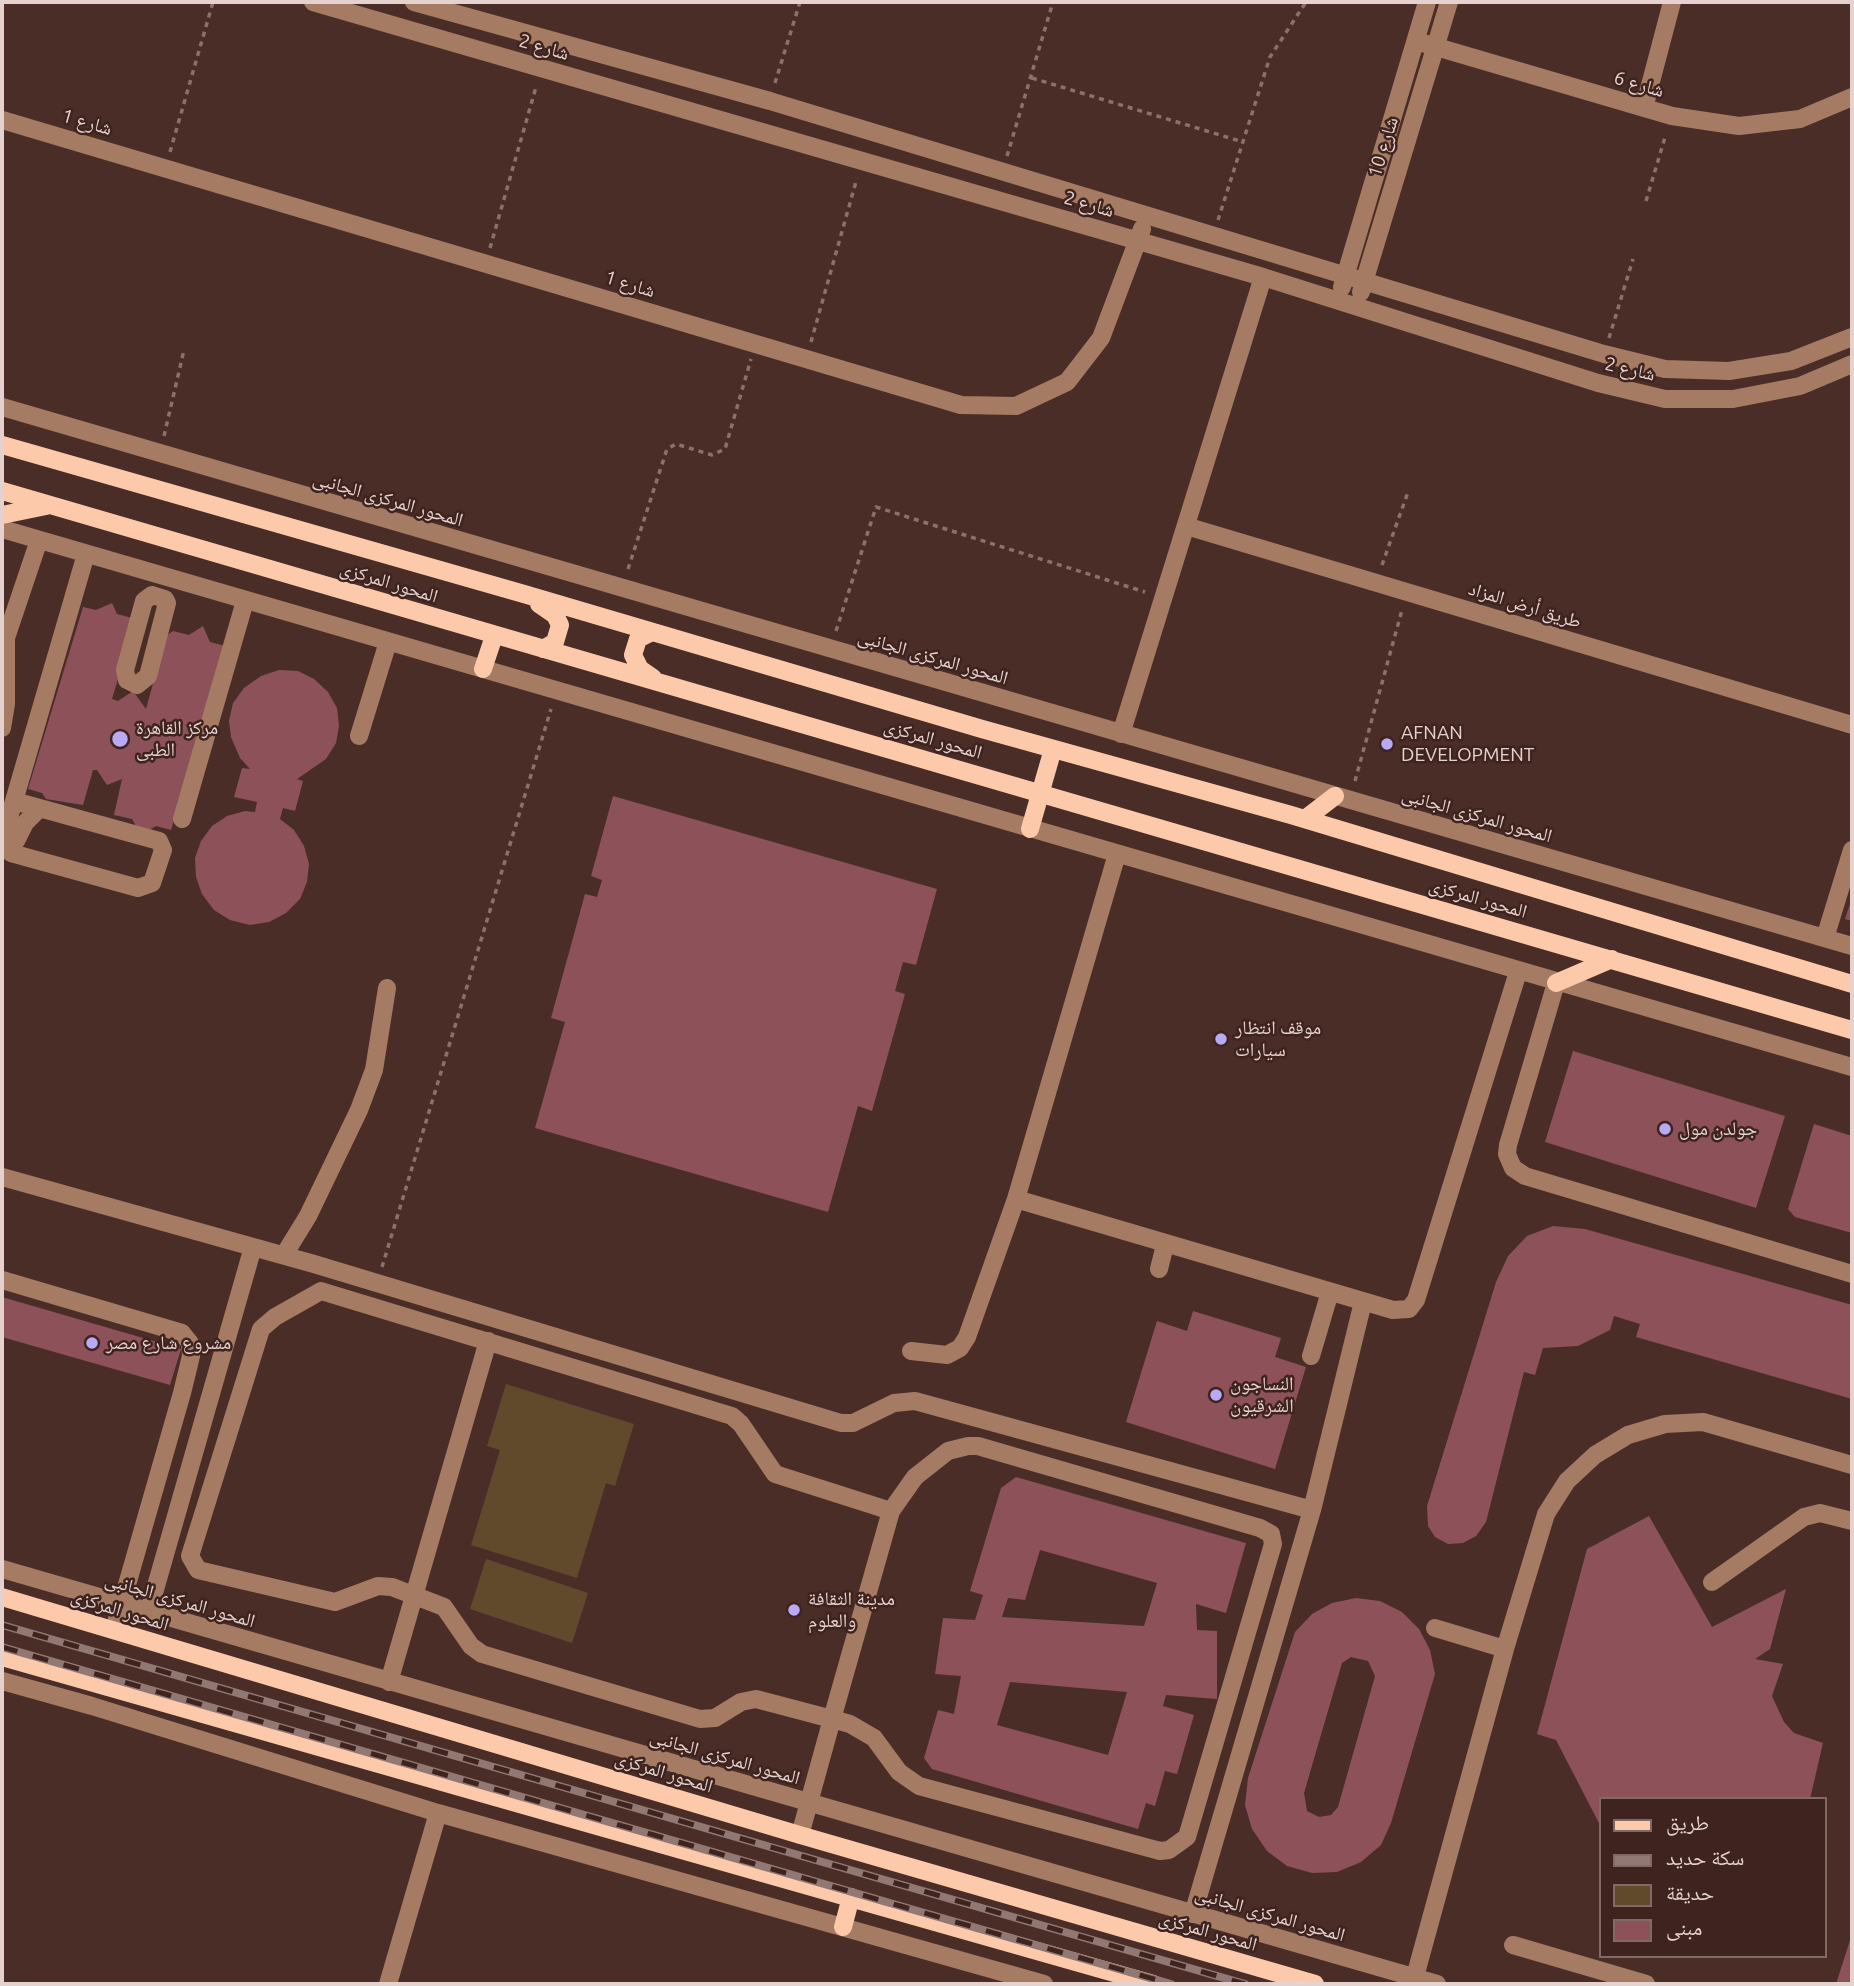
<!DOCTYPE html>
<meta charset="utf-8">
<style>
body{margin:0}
#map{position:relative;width:1854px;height:1986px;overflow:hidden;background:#4a2d27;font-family:Ubuntu,"Noto Naskh Arabic",sans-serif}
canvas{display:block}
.frame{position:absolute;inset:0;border:4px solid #e5d2ce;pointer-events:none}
.legend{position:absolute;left:1599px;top:1797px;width:228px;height:161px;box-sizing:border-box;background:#3f231e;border:2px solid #816964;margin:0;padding:9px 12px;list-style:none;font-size:21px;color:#e5d2ce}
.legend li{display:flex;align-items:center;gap:14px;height:35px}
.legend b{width:35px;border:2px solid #816964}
</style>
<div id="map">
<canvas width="1854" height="1986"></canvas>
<div class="frame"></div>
<ul class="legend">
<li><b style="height:9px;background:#fccaab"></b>طريق</li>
<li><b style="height:9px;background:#917873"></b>سكة حديد</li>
<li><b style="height:19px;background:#614a2c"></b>حديقة</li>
<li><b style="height:19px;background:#8d5259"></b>مبنى</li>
</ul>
</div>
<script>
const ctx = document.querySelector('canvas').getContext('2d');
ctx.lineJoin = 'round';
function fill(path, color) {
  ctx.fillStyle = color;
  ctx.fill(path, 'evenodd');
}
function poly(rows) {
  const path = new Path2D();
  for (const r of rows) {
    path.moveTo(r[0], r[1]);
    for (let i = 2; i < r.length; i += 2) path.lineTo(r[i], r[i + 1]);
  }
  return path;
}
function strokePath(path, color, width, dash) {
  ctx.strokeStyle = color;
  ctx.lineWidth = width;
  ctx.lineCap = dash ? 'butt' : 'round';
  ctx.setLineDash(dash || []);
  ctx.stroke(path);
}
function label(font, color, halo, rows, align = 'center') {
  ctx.font = font + ' Ubuntu,"Noto Naskh Arabic",sans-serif';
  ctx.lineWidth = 5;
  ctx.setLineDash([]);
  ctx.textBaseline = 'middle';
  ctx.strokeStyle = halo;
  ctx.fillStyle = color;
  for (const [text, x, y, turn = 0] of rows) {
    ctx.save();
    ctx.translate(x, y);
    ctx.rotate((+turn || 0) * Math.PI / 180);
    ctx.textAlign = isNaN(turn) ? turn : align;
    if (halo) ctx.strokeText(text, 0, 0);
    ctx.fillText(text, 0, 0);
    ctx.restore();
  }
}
fill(poly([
 [506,1384,634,1424,615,1486,606,1483,577,1578,471,1545,500,1450,487,1446],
 [486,1559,588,1593,572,1643,470,1609]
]), '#614a2c');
fill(poly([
 [112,603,117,614,132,618,134,625,112,699,118,701,133,691,146,709,166,636,173,631,189,635,203,626,210,642,225,646,171,830,156,826,149,830,136,826,132,819,114,815,122,779,107,785,97,770,93,770,83,805,46,799,42,793,28,789,83,607,96,610],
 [279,670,298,671,314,679,328,692,337,708,339,726,336,743,326,759,297,779,303,781,295,811,283,808,280,819,294,830,304,846,309,864,307,882,300,899,286,913,269,922,250,925,230,920,214,910,202,894,196,877,195,858,201,841,212,826,227,816,245,811,255,812,257,802,234,797,242,768,250,769,240,758,231,737,229,721,233,703,244,688,261,676],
 [613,796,937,889,916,965,903,962,895,991,905,994,872,1111,858,1106,828,1212,535,1128,565,1022,551,1018,585,894,597,897,602,880,591,876],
 [1852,898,1852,921,1845,919],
 [1573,1051,1785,1116,1756,1208,1545,1142],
 [1814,1124,1852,1136,1852,1233,1795,1217,1788,1209],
 [1553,1226,1585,1229,1852,1305,1852,1399,1636,1337,1640,1324,1614,1316,1610,1330,1578,1346,1543,1348,1535,1375,1524,1372,1486,1522,1476,1536,1463,1543,1448,1544,1435,1537,1428,1526,1427,1506,1496,1282,1508,1256,1527,1236],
 [2,1297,181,1349,170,1385,2,1337],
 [1193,1311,1281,1338,1275,1357,1306,1367,1275,1469,1126,1422,1157,1321,1187,1331],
 [1016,1477,1246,1543,1226,1613,1196,1604,1197,1630,1217,1631,1217,1699,1166,1695,1163,1706,1194,1715,1177,1774,1165,1771,1155,1806,1146,1803,1138,1829,932,1769,924,1758,938,1710,954,1714,961,1676,935,1674,943,1618,975,1620,983,1595,970,1591,1001,1488],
 [1040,1550,1157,1583,1144,1626,1002,1617,1008,1598,1025,1600],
 [1010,1682,1127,1692,1108,1755,997,1725],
 [1649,1516,1712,1627,1786,1589,1770,1649,1755,1659,1783,1664,1772,1696,1784,1722,1794,1733,1823,1743,1810,1799,1600,1799,1600,1825,1556,1740,1537,1734,1587,1549],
 [1356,1598,1380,1601,1402,1612,1419,1629,1430,1650,1435,1674,1391,1823,1381,1845,1361,1862,1337,1872,1312,1873,1287,1866,1267,1851,1252,1829,1245,1805,1248,1778,1295,1632,1312,1614,1332,1603],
 [1351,1657,1368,1661,1375,1676,1338,1807,1331,1815,1319,1817,1307,1811,1304,1793,1342,1663],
 [1852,1934,1852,1984,1836,1984]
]), '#8d5259');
strokePath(poly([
 [1032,78,1243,142],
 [775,83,800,2],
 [170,152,213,2],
 [1007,156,1053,2],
 [1646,201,1666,134],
 [1218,220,1270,57,1306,2],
 [490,248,536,87],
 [1609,338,1633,259],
 [811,342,857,178],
 [164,436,184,350],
 [1382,565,1408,492],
 [628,569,667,449,676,444,712,455,725,449,751,359],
 [836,631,876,507,1145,592],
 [1355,781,1402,610],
 [382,1267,551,709]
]), '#8a716c', 3.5, [5, 5]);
strokePath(poly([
 [313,2,1263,277,1598,383,1665,399,1733,399,1800,386,1852,364],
 [414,2,770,101,1604,354,1665,369,1729,371,1791,361,1852,337],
 [1416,41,1672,116,1739,126,1800,119,1852,97],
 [1644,108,1672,2],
 [2,120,961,405,1016,406,1067,382,1101,338,1142,229],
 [1342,287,1427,2],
 [1361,292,1449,2],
 [2,407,1852,946],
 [1186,526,1852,725],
 [2,529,1852,1067],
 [152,595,165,599,167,603,148,676,137,685,127,680,125,670,144,601,152,595],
 [2,728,6,704,6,638,39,540],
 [1121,734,1263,277],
 [359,736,388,642],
 [14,801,159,841,163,850,152,883,138,888,11,853,3,845,4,833,14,801,86,554],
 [182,819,245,601],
 [16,841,25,823,40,808],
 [1825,938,1852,850],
 [1556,983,1508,1145,1507,1154,1513,1168,1525,1176,1852,1274],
 [2,1177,314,1264,841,1423,853,1423,894,1403,915,1401,1312,1510],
 [1016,1199,1393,1310,1409,1309,1416,1300,1518,972],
 [284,1255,308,1216,359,1110,374,1070,387,988],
 [1159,1269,1165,1245],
 [2,1280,182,1333,190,1343,191,1356,182,1393,114,1630],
 [911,1351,947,1355,960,1348,967,1337,1016,1199,1117,854],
 [1311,1356,1330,1292],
 [2,1569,1437,1984],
 [1712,1582,1804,1517,1820,1513,1852,1521],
 [148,1614,253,1247],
 [1435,1628,1505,1649],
 [2,1681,92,1706,438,1813,1044,1984],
 [389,1682,488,1341],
 [800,1835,832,1719,891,1511,915,1477,948,1451,968,1446,978,1446,1260,1528,1271,1534,1273,1544,1187,1837,1169,1850,1160,1851,919,1786,899,1772,874,1738,850,1724,832,1719,756,1699,741,1702,715,1718,700,1719,482,1654,471,1646,444,1607,392,1587,378,1586,335,1602,198,1570,190,1556,261,1329,275,1317,321,1291,732,1416,741,1424,775,1474,891,1511],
 [1193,1914,1312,1510,1363,1302],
 [1513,1945,1646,1984],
 [388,1984,438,1813],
 [1413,1984,1505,1649,1546,1514,1567,1481,1595,1455,1628,1435,1665,1424,1703,1422,1852,1465]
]), '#a57c63', 18);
strokePath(poly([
 [2,445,524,594,982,729,1291,815,1852,984],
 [2,491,1852,1030],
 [2,515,46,506],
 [539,604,555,615,560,625,555,642,543,649],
 [650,633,638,639,633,655,640,669,653,678],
 [483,669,494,636],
 [1305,819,1335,796],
 [1030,829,1053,749],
 [1556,983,1612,959],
 [2,1597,800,1835,1315,1984],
 [2,1657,1153,1984],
 [843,1927,851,1897]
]), '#fccaab', 18);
const rail = poly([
 [2,1625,1245,1984],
 [2,1647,1171,1984]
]);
strokePath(rail, '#917873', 8);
strokePath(rail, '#3f231e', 5, [16]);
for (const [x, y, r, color] of [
 [120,739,9,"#b9aaf7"],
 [1387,744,7,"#b9aaf7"],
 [1221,1039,7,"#b9aaf7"],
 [1665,1129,7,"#b9aaf7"],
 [92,1343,7,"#b9aaf7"],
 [1216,1395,7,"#b9aaf7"],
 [794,1610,7,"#b9aaf7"]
]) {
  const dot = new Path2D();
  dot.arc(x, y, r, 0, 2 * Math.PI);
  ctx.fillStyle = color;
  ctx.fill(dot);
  strokePath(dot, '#3f231e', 2.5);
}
label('19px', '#e5d2ce', '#3f231e', [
 ["شارع 2",544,47,16],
 ["شارع 6",1639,84,16],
 ["شارع 1",87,122,16],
 ["شارع 10",1383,147,-73],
 ["شارع 2",1089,204,16],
 ["شارع 1",630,284,17],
 ["شارع 2",1630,369,13],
 ["المحور المركزى الجانبى",388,499,16],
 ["المحور المركزى",389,582,17],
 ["طريق أرض المزاد",1525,605,17],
 ["المحور المركزى الجانبى",933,657,16],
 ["المحور المركزى",933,739,16],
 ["المحور المركزى الجانبى",1477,815,16],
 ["المحور المركزى",1478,898,16],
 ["المحور المركزى الجانبى",180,1600,16],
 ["المحور المركزى",120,1610,17],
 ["المحور المركزى الجانبى",725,1757,16],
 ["المحور المركزى",664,1772,17],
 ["المحور المركزى الجانبى",1270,1914,16],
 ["المحور المركزى",1208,1931,16]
]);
label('19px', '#e5d2ce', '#3f231e', [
 ["مركز القاهرة",136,728],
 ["الطبى",136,750],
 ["AFNAN",1401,733],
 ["DEVELOPMENT",1401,755],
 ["موقف انتظار",1235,1028],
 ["سيارات",1235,1050],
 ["جولدن مول",1679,1129],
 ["مشروع شارع مصر",106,1343],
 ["النساجون",1230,1384],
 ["الشرقيون",1230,1406],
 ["مدينة الثقافة",808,1599],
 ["والعلوم",808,1621]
], 'left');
</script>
